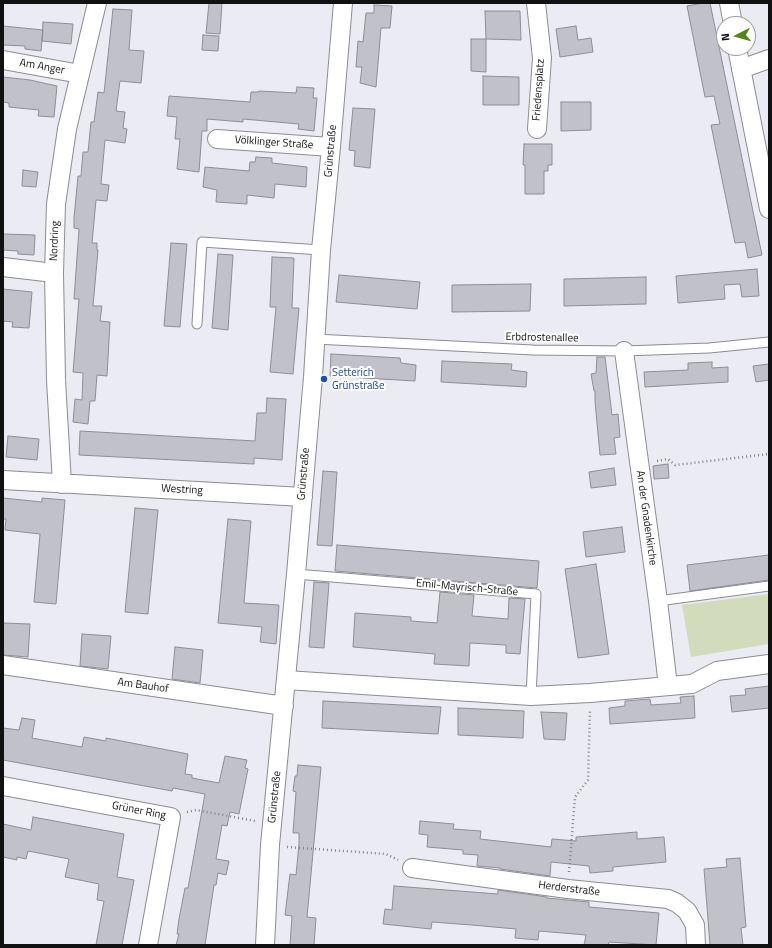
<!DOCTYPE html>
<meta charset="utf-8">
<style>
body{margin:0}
#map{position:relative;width:772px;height:948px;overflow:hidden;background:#ebebf3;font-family:"Titillium Web",sans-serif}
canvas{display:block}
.frame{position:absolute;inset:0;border:4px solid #111114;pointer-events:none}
.north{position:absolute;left:716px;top:16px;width:40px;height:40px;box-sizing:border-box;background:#fff;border:1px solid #a0a0a1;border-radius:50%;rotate:264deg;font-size:11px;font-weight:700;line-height:16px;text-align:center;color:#111114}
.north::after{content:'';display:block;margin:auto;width:14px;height:18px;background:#548519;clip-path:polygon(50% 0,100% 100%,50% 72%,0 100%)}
</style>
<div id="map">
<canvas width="772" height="948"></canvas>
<div class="frame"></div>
<div class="north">N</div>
</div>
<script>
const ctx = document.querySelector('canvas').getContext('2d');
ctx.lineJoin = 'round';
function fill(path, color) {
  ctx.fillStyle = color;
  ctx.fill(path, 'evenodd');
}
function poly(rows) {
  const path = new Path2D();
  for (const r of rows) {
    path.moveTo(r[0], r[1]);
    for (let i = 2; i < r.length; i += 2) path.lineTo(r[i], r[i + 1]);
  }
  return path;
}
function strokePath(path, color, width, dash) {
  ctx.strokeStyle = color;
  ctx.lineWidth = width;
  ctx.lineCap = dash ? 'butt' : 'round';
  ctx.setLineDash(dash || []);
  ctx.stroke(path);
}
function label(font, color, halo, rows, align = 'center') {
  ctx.font = font + ' "Titillium Web",sans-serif';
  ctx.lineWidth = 4;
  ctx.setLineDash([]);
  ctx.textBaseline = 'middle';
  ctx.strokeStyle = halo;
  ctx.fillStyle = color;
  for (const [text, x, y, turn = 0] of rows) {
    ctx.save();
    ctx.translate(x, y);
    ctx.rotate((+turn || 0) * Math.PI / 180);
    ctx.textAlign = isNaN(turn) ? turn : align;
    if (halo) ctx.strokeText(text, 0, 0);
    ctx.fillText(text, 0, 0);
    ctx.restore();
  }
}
fill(poly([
 [769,594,769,644,691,657,682,605]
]), '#d2dcbc');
const building = poly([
 [209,3,222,3,220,34,206,33,209,3],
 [703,3,710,3,762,255,748,258,745,242,735,243,711,125,720,124,714,96,705,97,687,6,703,3],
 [374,5,392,6,390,28,381,28,376,87,360,83,362,67,356,67,358,41,363,42,366,13,374,13,374,5],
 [113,9,132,10,129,50,144,51,141,83,120,81,116,111,125,112,123,128,127,129,125,143,105,140,101,184,109,185,107,201,96,200,92,243,97,243,97,250,98,250,93,306,102,306,100,321,110,322,107,376,97,375,95,401,90,401,88,424,73,422,75,399,82,400,83,373,73,372,79,299,74,299,79,229,74,228,74,218,78,176,81,176,83,152,88,152,91,122,94,122,98,92,104,93,113,9],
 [485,11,520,11,521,40,486,39,485,11],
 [43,22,73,24,71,44,42,41,43,22],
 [3,26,43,30,41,51,25,49,25,46,3,45,3,26],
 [576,26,578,40,591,38,593,52,560,57,556,29,576,26],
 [203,35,219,36,218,51,202,50,203,35],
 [471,39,486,39,486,72,471,71,471,39],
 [483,76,519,77,519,105,483,105,483,76],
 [3,77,30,80,57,86,54,117,38,116,39,110,9,107,9,103,3,102,3,77],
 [297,87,314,88,313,98,317,98,314,131,298,129,299,124,243,119,243,122,207,119,207,131,202,131,199,172,177,169,180,139,175,139,177,117,167,116,169,96,250,102,251,92,259,92,259,91,296,93,297,87],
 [561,102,591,102,591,130,561,131,561,102],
 [353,108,375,109,370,168,354,166,355,151,349,150,353,108],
 [524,144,552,144,552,165,548,165,548,171,544,171,544,194,525,194,525,165,523,165,524,144],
 [256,157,272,158,272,163,307,167,306,187,275,184,274,198,247,195,247,204,216,202,217,190,203,187,205,167,249,171,250,162,255,162,256,157],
 [23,170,38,172,36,187,22,186,23,170],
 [3,234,35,235,34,255,18,254,18,251,3,250,3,234],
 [171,243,187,244,180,327,164,326,171,243],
 [218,254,233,255,228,330,212,328,218,254],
 [272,257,294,258,292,308,299,308,293,374,270,372,276,307,270,307,272,257],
 [757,269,759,296,742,297,740,284,724,285,725,299,678,303,676,276,757,269],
 [339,275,420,282,417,309,336,302,339,275],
 [646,277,646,304,564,306,564,279,646,277],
 [531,284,530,311,452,312,452,285,531,284],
 [3,289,32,292,29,328,12,327,13,322,3,321,3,289],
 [331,354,400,358,401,363,416,365,415,381,330,376,331,354],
 [597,357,605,357,612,415,618,414,620,437,614,438,616,454,600,455,595,401,595,391,594,391,591,374,596,373,597,357],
 [442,361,512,364,511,370,527,372,526,387,441,382,442,361],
 [712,362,712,368,728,367,728,382,645,387,644,372,688,370,688,363,712,362],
 [769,364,769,380,756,382,753,366,769,364],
 [267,398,286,399,282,460,254,458,254,464,79,455,80,431,255,441,257,413,266,413,267,398],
 [8,436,39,439,37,460,6,457,8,436],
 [668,464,669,478,654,479,653,466,668,464],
 [614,468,616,485,591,488,589,472,614,468],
 [323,471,337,472,332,546,317,545,323,471],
 [3,498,42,502,42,498,65,500,56,604,34,602,40,534,5,530,6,519,3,519,3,498],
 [135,508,158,510,148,614,125,612,135,508],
 [228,519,251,521,244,603,279,605,276,644,260,642,262,627,218,623,228,519],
 [622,527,625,552,586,557,583,532,622,527],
 [337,545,539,561,537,588,335,571,337,545],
 [769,555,769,580,690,591,687,565,769,555],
 [596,564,609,654,578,658,565,569,596,564],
 [314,582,329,583,324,648,309,647,314,582],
 [440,592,474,595,472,616,508,619,509,598,525,599,520,654,506,653,506,645,470,643,469,666,434,664,435,654,353,647,355,613,411,617,411,621,437,623,440,592],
 [3,623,30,624,28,657,3,655,3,623],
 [82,634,111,636,108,669,80,666,82,634],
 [175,647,203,650,200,683,172,679,175,647],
 [769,686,769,708,732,712,730,696,746,695,745,689,769,686],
 [694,696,695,718,610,724,609,708,625,706,625,701,650,699,651,705,681,703,680,697,694,696],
 [323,701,441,707,438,734,322,728,323,701],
 [458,708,524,711,523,738,458,735,458,708],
 [541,712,567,713,565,740,544,739,541,712],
 [22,718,35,720,32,738,82,747,84,737,106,741,106,738,188,754,185,774,192,775,192,778,219,783,225,756,247,760,245,768,248,769,239,814,230,812,227,826,222,825,216,859,229,861,226,875,218,873,216,885,214,885,205,945,176,945,179,934,177,934,179,919,185,888,188,888,205,794,173,788,172,791,3,760,3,728,19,730,22,718],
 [298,765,321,767,307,917,316,918,314,945,290,945,292,916,285,915,290,874,296,875,299,844,299,833,293,833,296,792,293,791,295,776,297,776,298,765],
 [33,817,124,834,117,877,134,880,122,945,96,945,104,901,97,900,99,884,65,877,69,859,28,851,26,859,17,857,17,860,3,857,3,824,31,830,33,817],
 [420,821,454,824,453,829,481,831,480,839,551,847,552,839,576,841,576,837,637,832,637,839,664,837,666,862,613,867,613,871,590,873,589,866,551,862,550,876,500,869,500,868,477,866,478,855,463,854,463,850,427,847,428,835,419,834,420,821],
 [740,858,746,927,741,928,743,945,710,945,704,869,727,867,726,859,740,858],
 [394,886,498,894,498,890,547,897,547,898,589,902,589,907,659,913,656,945,609,942,608,945,584,945,586,935,539,931,538,940,515,938,516,929,472,925,432,922,431,929,383,924,385,909,392,910,394,886]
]);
fill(building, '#c1c2c9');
strokePath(building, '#8d8e95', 1);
const service = poly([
 [197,324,202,242,321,250],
 [315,339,533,350,624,351,709,348,769,342],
 [296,574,536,594,531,696],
 [658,601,769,586]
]);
const minor = poly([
 [536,3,542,58,537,129],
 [729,3,733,24],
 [737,48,769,209],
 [3,60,80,74],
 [741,69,769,59],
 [217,139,331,147],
 [3,267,54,273],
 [624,351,658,601,668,686],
 [3,480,303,497],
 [62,484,56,380,54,273,56,204,67,129,97,3],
 [3,665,284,706],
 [286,680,531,696,590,693,692,684,717,671,769,664],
 [3,786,171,817,148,945],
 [412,868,568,889,668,899,677,903,687,911,695,925,696,945],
 [265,945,270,845,296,574,313,377,321,250,331,147,343,3]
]);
strokePath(service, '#8c8c93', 11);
strokePath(minor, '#8c8c93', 20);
strokePath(poly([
 [657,461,668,459,675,465,769,454],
 [187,812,196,810,255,821],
 [287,847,386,854,398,860],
 [569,872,575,797,588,780,590,709]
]), '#838388', 2.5, [1, 3]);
strokePath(service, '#fff', 9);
strokePath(minor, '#fff', 18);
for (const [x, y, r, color] of [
 [324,379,4,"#1a4fb4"]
]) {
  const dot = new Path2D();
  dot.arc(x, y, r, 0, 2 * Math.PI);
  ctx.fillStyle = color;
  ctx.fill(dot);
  strokePath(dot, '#fff', 1.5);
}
label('11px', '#111114', '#fff', [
 ["Am Anger",42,67,10],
 ["Friedensplatz",539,90,-86],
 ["Völklinger Straße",274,143,4],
 ["Grünstraße",331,151,-85],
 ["Nordring",55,241,-88],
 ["Erbdrostenallee",542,338,1],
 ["Grünstraße",304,474,-85],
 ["Westring",182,490,3],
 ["An der Gnadenkirche",646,518,82],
 ["Emil-Mayrisch-Straße",467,588,5],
 ["Am Bauhof",143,686,8],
 ["Grünstraße",275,797,-84],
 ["Grüner Ring",139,811,11],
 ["Herderstraße",569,889,7]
]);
label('11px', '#164399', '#fff', [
 ["Setterich",332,373],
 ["Grünstraße",332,386]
], 'left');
</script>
